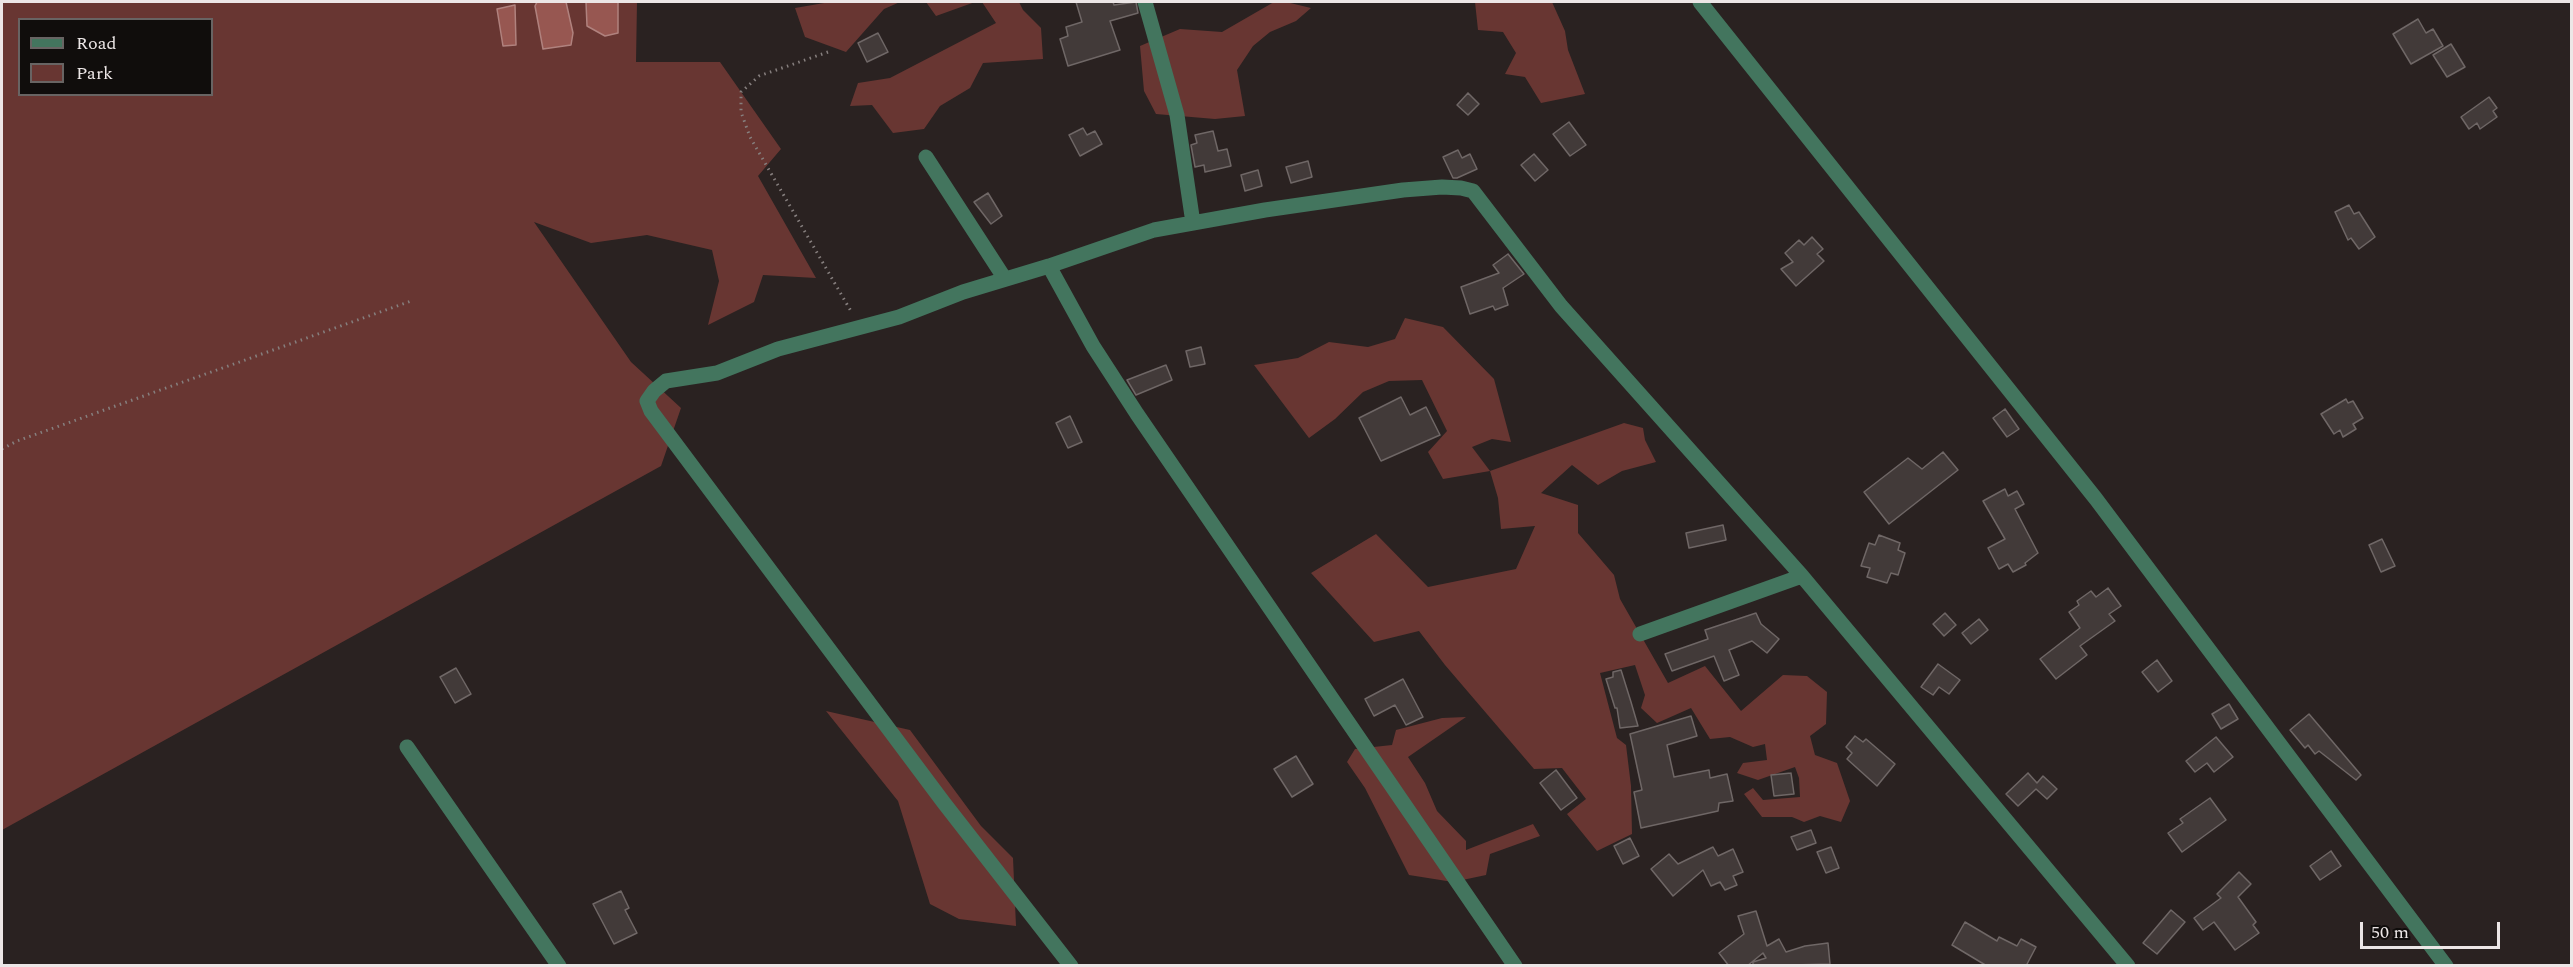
<!DOCTYPE html>
<style>
body{margin:0}
#map{position:relative;width:2573px;height:967px;overflow:hidden;background:#2a2221;font-family:Spectral,serif}
canvas{display:block}
.frame{position:absolute;inset:0;border:3px solid #ece6e6;pointer-events:none}
.legend{position:absolute;left:18px;top:18px;width:195px;height:78px;box-sizing:border-box;background:#100d0c;border:2px solid #686463;margin:0;padding:8px 10px;list-style:none;font-size:18px;color:#ece6e6}
.legend li{display:flex;align-items:center;gap:12px;height:30px}
.legend b{width:30px;border:2px solid #686463}
.scale{position:absolute;left:2360px;top:922px;width:140px;height:27px;box-sizing:border-box;border:3px solid #ece6e6;border-top:0;padding-left:8px;font-size:18px;line-height:21px;white-space:nowrap;color:#ece6e6;-webkit-text-stroke:4px #100d0c;paint-order:stroke}
</style>
<div id="map">
<canvas width="2573" height="967"></canvas>
<div class="frame"></div>
<ul class="legend">
<li><b style="height:8px;background:#43755e"></b>Road</li>
<li><b style="height:16px;background:#683632"></b>Park</li>
</ul>
<div class="scale">50 m</div>
</div>
<script>
const ctx = document.querySelector('canvas').getContext('2d');
ctx.lineJoin = 'round';
function fill(path, color) {
  ctx.fillStyle = color;
  ctx.fill(path, 'evenodd');
}
function poly(rows) {
  const path = new Path2D();
  for (const r of rows) {
    path.moveTo(r[0], r[1]);
    for (let i = 2; i < r.length; i += 2) path.lineTo(r[i], r[i + 1]);
  }
  return path;
}
function strokePath(path, color, width, dash) {
  ctx.strokeStyle = color;
  ctx.lineWidth = width;
  ctx.lineCap = dash ? 'butt' : 'round';
  ctx.setLineDash(dash || []);
  ctx.stroke(path);
}
fill(poly([
 [2,2,637,2,636,62,720,62,781,149,758,176,816,278,763,275,754,302,708,325,719,281,712,250,647,235,591,243,534,222,631,362,681,408,661,466,2,830],
 [20,20,212,20,212,94,20,94],
 [830,2,900,2,884,9,846,52,805,37,795,8],
 [926,2,975,2,936,16],
 [982,2,1019,2,1023,10,1041,28,1043,59,983,63,970,88,940,106,924,129,893,133,872,105,850,106,858,83,890,78,996,23],
 [1274,2,1286,2,1311,8,1296,21,1270,32,1253,46,1237,70,1245,116,1215,119,1156,114,1144,91,1140,46,1180,29,1222,32],
 [1475,2,1552,2,1565,31,1568,50,1585,94,1541,103,1525,77,1505,74,1516,53,1503,32,1478,30],
 [1405,318,1443,327,1494,379,1511,442,1492,439,1472,447,1490,471,1624,423,1643,428,1645,440,1656,462,1622,471,1598,485,1572,465,1541,493,1578,505,1578,533,1614,575,1620,599,1668,683,1705,666,1741,711,1783,675,1807,676,1827,692,1826,724,1810,736,1815,755,1837,763,1850,801,1841,822,1820,816,1804,822,1792,817,1762,817,1744,794,1753,788,1763,800,1800,797,1799,778,1795,767,1758,780,1737,773,1743,763,1767,760,1765,744,1753,747,1730,737,1710,739,1691,708,1657,723,1641,708,1645,695,1635,665,1600,673,1617,738,1626,745,1631,786,1632,834,1597,851,1567,814,1586,799,1562,768,1534,769,1445,665,1419,631,1374,642,1311,573,1376,534,1428,587,1516,569,1535,526,1501,529,1498,498,1490,471,1443,479,1428,452,1447,431,1422,380,1389,381,1363,392,1335,419,1309,438,1254,365,1298,358,1329,342,1368,347,1395,339],
 [826,711,910,730,981,826,1013,858,1016,926,959,919,930,904,898,801],
 [1466,717,1408,757,1425,783,1437,811,1466,841,1466,850,1533,824,1540,836,1490,854,1486,875,1453,882,1409,875,1365,788,1347,762,1355,749,1392,745,1396,730,1442,718]
]), '#683632');
const water = poly([
 [537,2,566,2,573,33,571,45,543,49,535,6,537,2],
 [586,2,618,2,618,33,605,36,587,26,586,2],
 [515,5,516,45,503,46,497,9,515,5]
]);
fill(water, '#975751');
strokePath(water, '#b0827e', 1.5);
const building = poly([
 [1076,2,1113,2,1114,5,1136,2,1138,13,1110,21,1120,50,1068,66,1060,39,1068,36,1066,27,1082,22,1076,2],
 [2418,19,2426,33,2433,29,2443,46,2411,64,2393,34,2418,19],
 [878,33,888,52,867,62,858,43,878,33],
 [2451,44,2465,67,2447,77,2433,55,2451,44],
 [1468,93,1479,104,1468,115,1457,105,1468,93],
 [2489,97,2497,108,2493,111,2497,117,2480,129,2477,123,2469,129,2461,117,2489,97],
 [1569,122,1586,145,1570,156,1553,134,1569,122],
 [1083,128,1087,135,1095,131,1102,144,1080,156,1069,135,1083,128],
 [1213,131,1218,151,1227,149,1231,166,1205,172,1204,165,1195,167,1191,145,1197,143,1195,135,1213,131],
 [1458,150,1462,158,1470,154,1477,169,1457,178,1453,178,1443,157,1458,150],
 [1534,154,1548,170,1535,181,1521,165,1534,154],
 [1308,161,1312,177,1291,183,1286,167,1308,161],
 [1258,170,1262,186,1245,191,1241,175,1258,170],
 [988,193,1002,216,991,224,974,202,988,193],
 [2349,205,2354,214,2359,212,2375,237,2359,249,2351,238,2348,240,2335,212,2349,205],
 [1812,237,1823,249,1817,254,1824,261,1796,286,1781,269,1793,262,1785,253,1799,240,1804,245,1812,237],
 [1508,254,1524,274,1503,288,1508,305,1495,310,1493,306,1470,314,1461,287,1499,273,1493,265,1508,254],
 [1201,347,1205,364,1190,367,1186,351,1201,347],
 [1166,365,1172,380,1136,395,1127,380,1166,365],
 [1401,397,1410,415,1426,407,1440,435,1381,461,1359,418,1401,397],
 [2346,399,2348,403,2353,401,2363,418,2353,424,2356,429,2343,437,2340,430,2334,434,2321,414,2346,399],
 [2005,409,2019,429,2007,437,1993,418,2005,409],
 [1070,416,1082,442,1068,448,1056,423,1070,416],
 [1943,452,1958,470,1889,524,1864,492,1908,458,1922,469,1943,452],
 [2005,489,2008,496,2017,491,2024,504,2015,509,2038,553,2025,563,2026,565,2013,572,2008,564,1999,569,1988,548,2005,539,1983,501,2005,489],
 [1723,525,1726,540,1689,548,1686,533,1723,525],
 [1879,535,1900,543,1898,550,1905,553,1898,575,1891,573,1887,583,1867,577,1870,568,1861,566,1869,543,1875,545,1879,535],
 [2382,539,2395,566,2381,572,2369,545,2382,539],
 [2108,588,2121,606,2109,614,2115,621,2080,646,2087,655,2056,679,2040,659,2080,628,2069,612,2079,605,2077,601,2091,591,2096,597,2108,588],
 [1756,613,1761,624,1779,639,1767,653,1752,641,1729,650,1739,675,1724,681,1714,656,1672,671,1665,654,1708,639,1705,630,1756,613],
 [1945,613,1956,625,1944,636,1933,624,1945,613],
 [1979,619,1988,630,1971,644,1962,633,1979,619],
 [2157,660,2172,681,2158,692,2142,672,2157,660],
 [1938,664,1960,680,1949,694,1939,687,1933,695,1921,687,1938,664],
 [456,668,471,694,455,703,440,677,456,668],
 [1621,670,1631,702,1638,726,1620,728,1617,708,1615,708,1606,679,1613,677,1613,672,1621,670],
 [1403,679,1423,717,1406,725,1395,705,1374,716,1365,699,1403,679],
 [2229,704,2238,719,2221,729,2212,714,2229,704],
 [2309,714,2361,775,2356,780,2319,751,2315,754,2308,745,2305,748,2290,730,2309,714],
 [1691,716,1697,736,1667,745,1674,777,1709,770,1710,778,1727,774,1733,801,1719,803,1718,811,1641,828,1634,792,1642,790,1630,734,1691,716],
 [1855,736,1863,742,1866,739,1895,764,1877,786,1847,759,1852,753,1846,747,1855,736],
 [2216,737,2233,757,2214,772,2207,763,2195,772,2186,761,2216,737],
 [1296,756,1313,784,1292,797,1274,769,1296,756],
 [1556,770,1577,798,1561,810,1540,783,1556,770],
 [1791,773,1794,794,1774,796,1771,775,1791,773],
 [2028,773,2037,783,2043,776,2057,789,2047,799,2036,789,2018,806,2006,794,2028,773],
 [2210,798,2226,820,2182,852,2168,833,2183,823,2180,819,2210,798],
 [1811,830,1816,843,1797,850,1791,837,1811,830],
 [1630,838,1639,856,1623,864,1614,846,1630,838],
 [1713,847,1718,856,1733,849,1743,872,1733,876,1737,885,1725,890,1720,882,1711,886,1703,870,1673,896,1651,869,1669,854,1678,864,1713,847],
 [1831,847,1839,868,1826,873,1817,852,1831,847],
 [2331,851,2341,866,2320,880,2310,866,2331,851],
 [2239,872,2251,884,2238,897,2256,922,2253,925,2259,933,2235,950,2214,922,2203,930,2194,918,2221,898,2217,894,2239,872],
 [621,891,629,908,625,910,637,933,614,944,593,904,621,891],
 [2171,910,2185,922,2157,954,2143,943,2171,910],
 [1756,911,1767,946,1779,939,1786,952,1805,946,1828,943,1830,964,1753,966,1753,962,1766,958,1763,953,1747,966,1729,966,1719,953,1744,934,1738,916,1756,911],
 [1965,922,1997,941,1999,937,2017,946,2021,939,2036,947,2026,966,1987,966,1952,945,1965,922]
]);
fill(building, '#423a39');
strokePath(building, '#6f6766', 1.5);
strokePath(poly([
 [828,52,759,76,741,92,741,112,750,137,852,313],
 [2,449,17,441,411,301]
]), '#867f7e', 3, [1.5, 4.5]);
strokePath(poly([
 [1145,2,1177,115,1193,223],
 [1700,2,2096,499,2446,966],
 [926,157,1005,279],
 [1049,266,1093,346,1137,414,1515,966],
 [1640,634,1802,576],
 [407,747,559,966],
 [1071,966,944,803,651,411,647,401,654,391,666,381,717,373,778,349,899,317,963,292,1049,266,1154,230,1265,210,1403,190,1442,187,1461,188,1473,191,1561,306,1802,576,2128,966]
]), '#43755e', 15);
</script>
